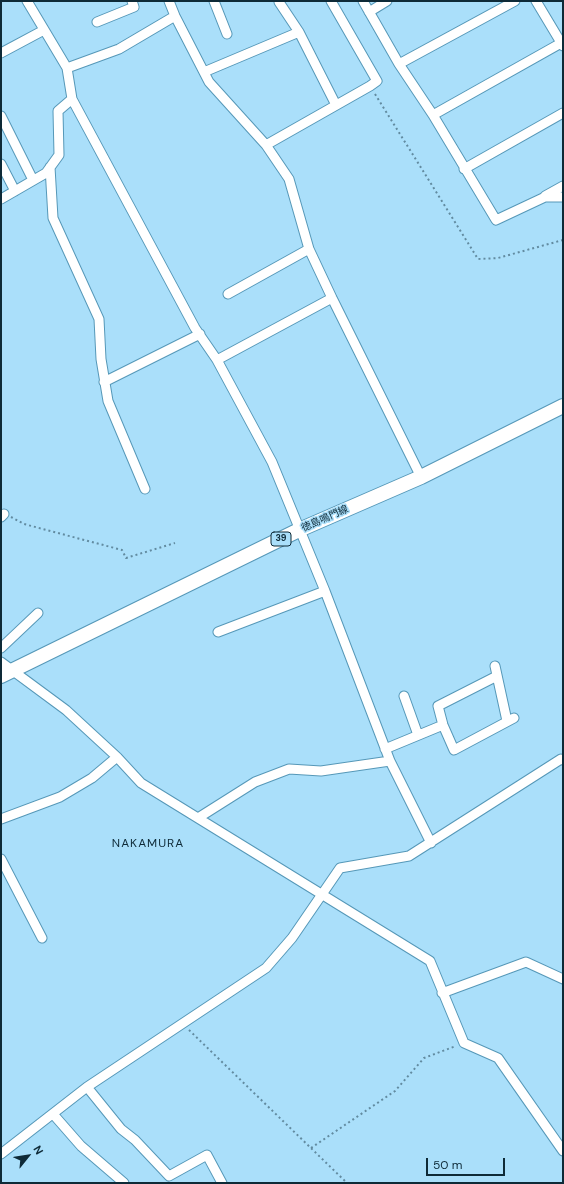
<!DOCTYPE html>
<meta charset="utf-8">
<style>
body{margin:0}
#map{position:relative;width:564px;height:1184px;overflow:hidden;background:#aadffa;font-family:"DM Sans",sans-serif}
canvas{display:block}
.frame{position:absolute;inset:0;border:2px solid #0e2a37;pointer-events:none}
.north{position:absolute;left:8px;top:1136px;width:40px;height:40px;-webkit-text-stroke:3px #aadffa;paint-order:stroke;rotate:60deg;font-size:11px;font-weight:700;line-height:16px;text-align:center;color:#0e2a37}
.north::after{content:'';display:block;margin:auto;width:14px;height:18px;background:#0e2a37;clip-path:polygon(50% 0,100% 100%,50% 72%,0 100%)}
.scale{position:absolute;left:426px;top:1158px;width:79px;height:18px;box-sizing:border-box;border:2px solid #0e2a37;border-top:0;padding-left:5px;font-size:12px;line-height:14px;white-space:nowrap;color:#0e2a37;-webkit-text-stroke:3px #aadffa;paint-order:stroke}
</style>
<div id="map">
<canvas width="564" height="1184"></canvas>
<div class="frame"></div>
<div class="north">N</div>
<div class="scale">50 m</div>
</div>
<script>
const ctx = document.querySelector('canvas').getContext('2d');
ctx.lineJoin = 'round';
function poly(rows) {
  const path = new Path2D();
  for (const r of rows) {
    path.moveTo(r[0], r[1]);
    for (let i = 2; i < r.length; i += 2) path.lineTo(r[i], r[i + 1]);
  }
  return path;
}
function strokePath(path, color, width, dash) {
  ctx.strokeStyle = color;
  ctx.lineWidth = width;
  ctx.lineCap = dash ? 'butt' : 'round';
  ctx.setLineDash(dash || []);
  ctx.stroke(path);
}
function label(font, color, halo, rows, align = 'center') {
  ctx.font = font + ' "DM Sans","Noto Sans JP",sans-serif';
  ctx.lineWidth = 3;
  ctx.setLineDash([]);
  ctx.textBaseline = 'middle';
  ctx.strokeStyle = halo;
  ctx.fillStyle = color;
  for (const [text, x, y, turn = 0] of rows) {
    ctx.save();
    ctx.translate(x, y);
    ctx.rotate((+turn || 0) * Math.PI / 180);
    ctx.textAlign = isNaN(turn) ? turn : align;
    if (halo) ctx.strokeText(text, 0, 0);
    ctx.fillText(text, 0, 0);
    ctx.restore();
  }
}
const minor = poly([
 [27,1,67,68,72,99,195,328,217,360,272,462,325,591,390,761,431,843],
 [169,1,175,16,209,82,266,145,289,179,309,249,332,298,421,477],
 [214,1,227,34],
 [363,1,399,64,433,115,496,220,545,197,563,197],
 [536,1,563,46],
 [279,2,299,32,336,105],
 [369,12,387,1],
 [97,22,134,7,132,1],
 [1,53,44,30],
 [399,64,515,1],
 [67,68,119,49,175,16],
 [204,72,299,32],
 [433,115,563,42],
 [1,116,33,180],
 [266,145,370,86,377,81,331,1],
 [1,164,15,191],
 [50,167,53,218,99,319,101,359,108,401,145,489],
 [464,169,563,113],
 [545,196,563,186],
 [1,199,46,173,59,155,58,111,72,99],
 [228,294,309,249],
 [217,360,332,298],
 [104,382,200,334],
 [1,517,4,514],
 [218,632,325,591],
 [1,648,38,613],
 [1,662,66,710,117,757,141,783,430,961,464,1043,498,1058,563,1151],
 [495,666,507,721],
 [497,676,438,706,443,725,454,750,514,718],
 [404,696,418,735],
 [385,749,443,725],
 [198,818,255,782,289,769,321,771,390,761],
 [1,819,60,797,92,778,117,757],
 [1,859,42,938],
 [442,993,526,962,563,979],
 [87,1087,121,1129,135,1140,169,1176,207,1155,222,1183],
 [53,1114,81,1146,124,1183],
 [1,1154,87,1087,266,968,292,938,340,868,409,856,561,759,563,760]
]);
const primary = poly([
 [1,676,299,530,421,477,563,406]
]);
strokePath(minor, '#5698b8', 11);
strokePath(primary, '#5698b8', 16);
strokePath(poly([
 [375,94,478,259,498,258,563,240],
 [11,517,24,524,122,550,126,558,175,543],
 [189,1030,347,1183],
 [311,1148,395,1091,424,1058,456,1046]
]), '#628ba0', 2, [2, 3]);
strokePath(minor, '#fff', 9);
strokePath(primary, '#fff', 14);
for (const [x, y, w] of [
 [281,539,20]
]) {
  const box = new Path2D();
  box.roundRect(x - w / 2, y - 7, w, 14, 3);
  ctx.fillStyle = '#aadffa';
  ctx.fill(box);
  strokePath(box, '#0e2a37', 1);
}
label('bold 9px', '#0e2a37', null, [
 ["39",281,539]
]);
label('10px', '#0e2a37', '#aadffa', [
 ["徳島鳴門線",325,519,-24]
]);
ctx.letterSpacing = '1px';
label('12px', '#0e2a37', '#aadffa', [
 ["NAKAMURA",148,844]
]);
ctx.letterSpacing = '0px';
</script>
